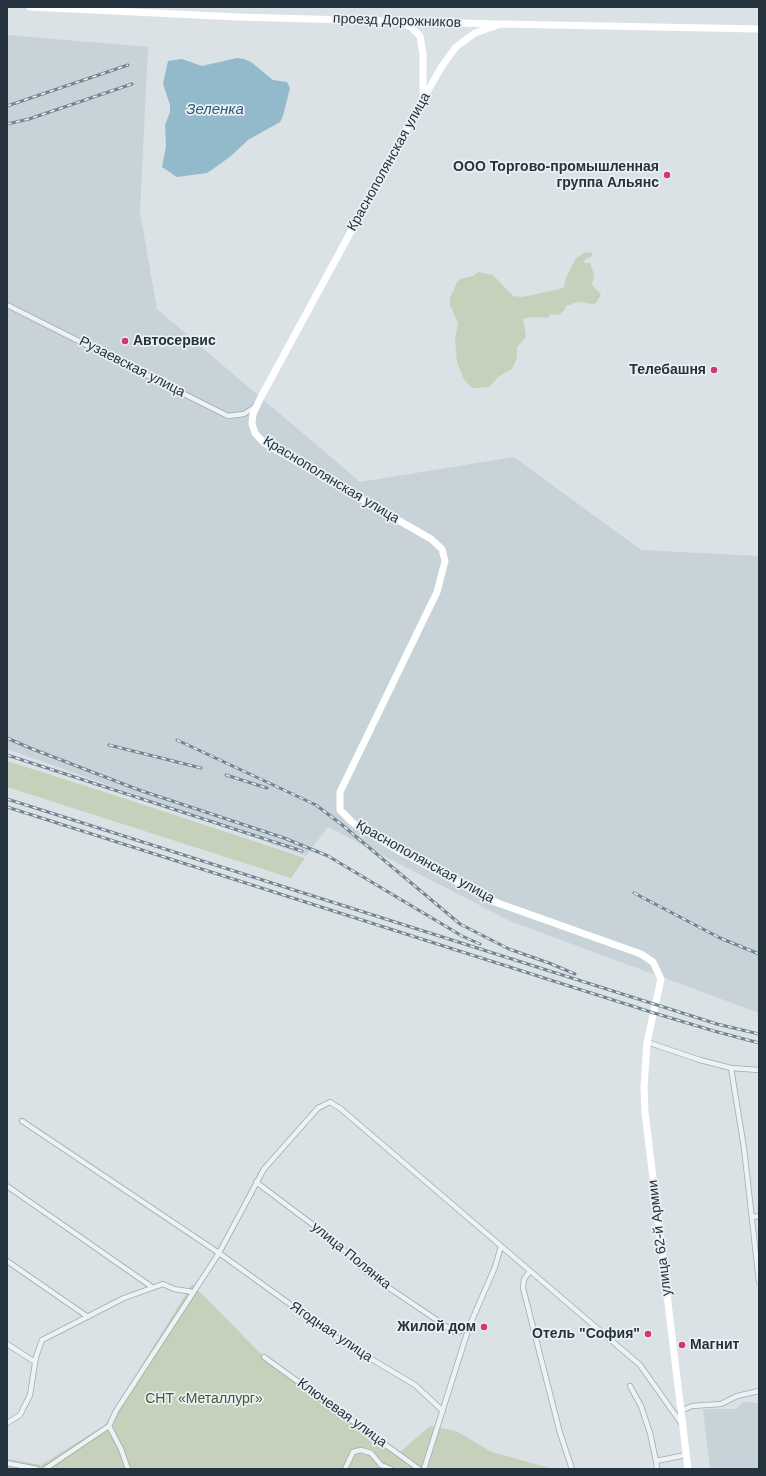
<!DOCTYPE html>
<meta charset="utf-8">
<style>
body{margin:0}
#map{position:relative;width:766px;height:1476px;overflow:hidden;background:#dbe2e6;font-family:Arial,sans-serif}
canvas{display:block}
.frame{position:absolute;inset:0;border:8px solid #24333d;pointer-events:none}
</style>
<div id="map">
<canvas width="766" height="1476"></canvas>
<div class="frame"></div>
</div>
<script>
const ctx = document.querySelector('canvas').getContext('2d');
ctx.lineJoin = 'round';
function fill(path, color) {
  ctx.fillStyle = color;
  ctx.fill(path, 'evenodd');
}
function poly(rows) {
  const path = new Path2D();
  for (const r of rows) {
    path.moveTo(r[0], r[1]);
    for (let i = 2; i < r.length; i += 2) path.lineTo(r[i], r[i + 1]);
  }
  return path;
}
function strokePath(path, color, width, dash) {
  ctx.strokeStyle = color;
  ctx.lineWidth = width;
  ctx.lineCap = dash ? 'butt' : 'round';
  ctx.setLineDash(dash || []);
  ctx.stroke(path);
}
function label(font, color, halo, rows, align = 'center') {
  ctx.font = font + ' Arial,sans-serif';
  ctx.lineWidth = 3.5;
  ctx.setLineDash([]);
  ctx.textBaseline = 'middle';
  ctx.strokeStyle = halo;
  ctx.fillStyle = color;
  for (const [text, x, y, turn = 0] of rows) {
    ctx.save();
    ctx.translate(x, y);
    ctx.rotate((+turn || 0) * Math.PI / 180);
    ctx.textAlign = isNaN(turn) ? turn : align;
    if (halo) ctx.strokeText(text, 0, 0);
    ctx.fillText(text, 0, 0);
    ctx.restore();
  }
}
fill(poly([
 [7,35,148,47,140,212,157,309,360,482,514,457,641,550,759,556,759,1013,512,922,328,827,306,856,7,749],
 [743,1402,759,1403,759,1469,710,1469,703,1409,736,1409]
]), '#c8d2d9');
fill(poly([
 [586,252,592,253,592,256,585,260,584,263,590,263,594,274,592,285,601,294,597,302,594,304,578,302,566,306,564,311,558,315,551,314,547,318,532,317,523,319,526,337,517,347,517,358,512,369,498,377,489,387,472,388,463,378,457,362,455,340,458,323,450,305,450,298,457,282,460,279,473,276,478,272,493,275,513,296,523,297,560,289,564,287,566,278,576,258],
 [7,761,117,796,305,858,291,878,7,787],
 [192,1284,264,1357,375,1434,399,1453,430,1426,456,1431,492,1452,553,1469,7,1469,7,1459,41,1465,105,1425]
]), '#c6d1bb');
fill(poly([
 [237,58,244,59,251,62,273,80,287,82,290,88,283,116,280,122,248,140,231,156,213,169,207,173,177,177,162,167,166,146,165,125,170,112,170,105,163,84,168,61,182,59,202,66]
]), '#92baca');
const street = poly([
 [7,305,228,416,244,414,256,406],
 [647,1042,700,1060,731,1068,759,1070],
 [731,1068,744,1148,759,1282],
 [22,1121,219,1253,341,1341,415,1385,443,1411],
 [256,1182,337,1243,367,1273,456,1333,469,1327],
 [7,1186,152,1287],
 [752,1217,759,1216],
 [7,1261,88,1317],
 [530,1271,524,1279,523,1288,560,1433,572,1469],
 [7,1344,35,1362],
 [264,1357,419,1469],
 [630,1386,641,1406,650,1433,656,1461],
 [680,1411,692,1406,721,1404,737,1396,759,1391],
 [7,1423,20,1415,30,1395,36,1357,42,1340,124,1298,163,1284,174,1289,193,1292],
 [109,1426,121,1449,128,1469],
 [7,1463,37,1469],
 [45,1469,109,1426,116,1411,219,1253,264,1169,318,1108,330,1102,341,1109,640,1365,681,1423],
 [345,1469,353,1452,361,1450,371,1453,381,1465,391,1469],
 [424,1469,469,1327,495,1267,501,1246],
 [657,1469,656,1461,686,1455]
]);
strokePath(street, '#a0aab0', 6);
strokePath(street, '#edf2f5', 4.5);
strokePath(poly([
 [30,7,238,17,497,24],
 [401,22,411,27,420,36,423,54,423,97],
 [688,1469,645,1112,644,1087,647,1042,661,979,653,962,641,954,495,902,399,851,353,823,340,810,340,792,437,592,445,561,442,549,431,539,264,443,255,433,252,424,253,414,261,397,423,99,442,66,456,47,475,33,501,24,759,29]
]), '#fff', 7);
const rail = poly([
 [7,106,128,65],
 [7,124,29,119,132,84],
 [7,738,30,748,139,790,284,838,328,856,462,936,480,944],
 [177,740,316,805,341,824,460,924,509,949,549,963,575,974],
 [109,745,201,768],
 [7,755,302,851],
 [226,775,267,788],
 [7,799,717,1024,759,1034],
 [7,807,654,1013,714,1031,759,1043],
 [634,893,720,938,759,954]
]);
strokePath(rail, '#738591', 3);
strokePath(rail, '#eaf1f4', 1.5, [4.5]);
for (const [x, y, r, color] of [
 [667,175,4,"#d63573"],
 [125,341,4,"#d63573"],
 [714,370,4,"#d63573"],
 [484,1327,4,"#d63573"],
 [648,1334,4,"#d63573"],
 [682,1345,4,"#d63573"]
]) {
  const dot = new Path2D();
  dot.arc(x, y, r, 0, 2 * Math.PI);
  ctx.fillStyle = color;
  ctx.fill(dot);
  strokePath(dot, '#eaf1f4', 1.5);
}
label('14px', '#24333d', '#eaf1f4', [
 ["проезд Дорожников",397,21,2],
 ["Краснополянская улица",389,162,-61],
 ["Рузаевская улица",132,367,27],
 ["Краснополянская улица",331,480,31],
 ["Краснополянская улица",425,862,29],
 ["улица 62-й Армии",660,1238,-97],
 ["улица Полянка",351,1256,39],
 ["Ягодная улица",331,1332,34],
 ["Ключевая улица",342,1413,36]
]);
label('bold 14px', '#24333d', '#eaf1f4', [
 ["ООО Торгово-промышленная",659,167],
 ["группа Альянс",659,183],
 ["Автосервис",133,341,"left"],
 ["Телебашня",706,370],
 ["Жилой дом",476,1327],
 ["Отель \"София\"",640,1334],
 ["Магнит",690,1345,"left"]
], 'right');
label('14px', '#425a30', '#eaf1f4', [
 ["СНТ «Металлург»",204,1399]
]);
label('italic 15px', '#2c5c73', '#eaf1f4', [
 ["Зеленка",215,110]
]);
</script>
